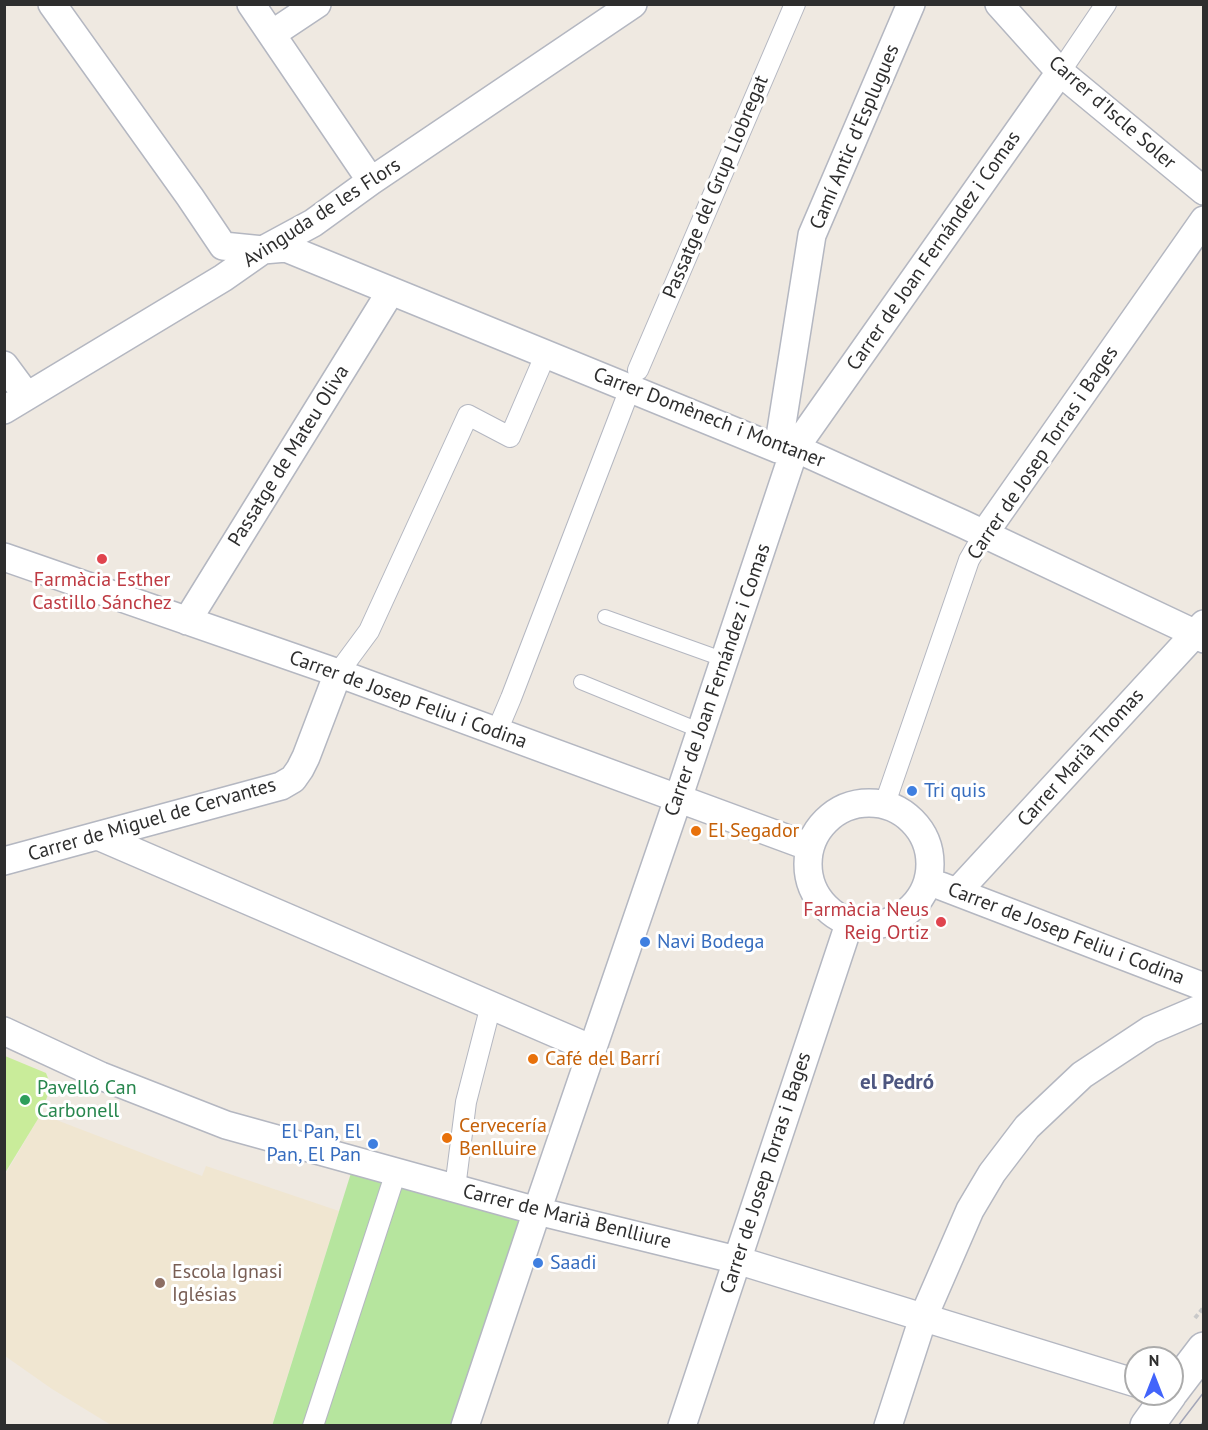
<!DOCTYPE html>
<meta charset="utf-8">
<style>
body{margin:0}
#map{position:relative;width:1208px;height:1430px;overflow:hidden;background:#efe9e1;font-family:"PT Sans",sans-serif}
canvas{display:block}
.frame{position:absolute;inset:0;border:6px solid #2e2e2e;pointer-events:none}
.north{position:absolute;left:1124px;top:1346px;width:60px;height:60px;box-sizing:border-box;background:#fff;border:2px solid #ababab;border-radius:50%;rotate:0deg;font-size:16px;font-weight:700;line-height:24px;text-align:center;color:#2e2e2e}
.north::after{content:'';display:block;margin:auto;width:21px;height:27px;background:#4264fb;clip-path:polygon(50% 0,100% 100%,50% 72%,0 100%)}
</style>
<div id="map">
<canvas width="1208" height="1430"></canvas>
<div class="frame"></div>
<div class="north">N</div>
</div>
<script>
const ctx = document.querySelector('canvas').getContext('2d');
ctx.lineJoin = 'round';
function fill(path, color) {
  ctx.fillStyle = color;
  ctx.fill(path, 'evenodd');
}
function poly(rows) {
  const path = new Path2D();
  for (const r of rows) {
    if (r.length === 3) {
      path.moveTo(r[0] + r[2], r[1]);
      path.arc(r[0], r[1], r[2], 0, 2 * Math.PI);
      continue;
    }
    path.moveTo(r[0], r[1]);
    for (let i = 2; i < r.length; i += 2) path.lineTo(r[i], r[i + 1]);
  }
  return path;
}
function strokePath(path, color, width, dash) {
  ctx.strokeStyle = color;
  ctx.lineWidth = width;
  ctx.lineCap = dash ? 'butt' : 'round';
  ctx.setLineDash(dash || []);
  ctx.stroke(path);
}
function label(font, color, halo, rows, align = 'center') {
  ctx.font = font + ' "PT Sans",sans-serif';
  ctx.lineWidth = 6;
  ctx.setLineDash([]);
  ctx.textBaseline = 'middle';
  ctx.strokeStyle = halo;
  ctx.fillStyle = color;
  for (const [text, x, y, turn = 0] of rows) {
    ctx.save();
    ctx.translate(x, y);
    ctx.rotate((+turn || 0) * Math.PI / 180);
    ctx.textAlign = isNaN(turn) ? turn : align;
    if (halo) ctx.strokeText(text, 0, 0);
    ctx.fillText(text, 0, 0);
    ctx.restore();
  }
}
fill(poly([
 [41,1114,202,1176,206,1166,339,1211,272,1425,111,1425,52,1389,5,1356,5,1175]
]), '#f0e6d1');
fill(poly([
 [351,1173,521,1220,452,1425,272,1426]
]), '#b6e59e');
fill(poly([
 [5,1056,46,1073,51,1086,41,1114,5,1173]
]), '#c9ec9a');
const service = poly([
 [605,617,725,660],
 [581,682,701,731]
]);
const pedestrian = poly([
 [1060,72,1106,4],
 [638,370,795,4],
 [338,673,369,631,468,415,510,437,541,365,545,354],
 [497,731,511,698,626,399],
 [884,806,969,560,984,534],
 [455,1188,466,1102,491,1005],
 [313,1426,396,1172]
]);
const minor = poly([
 [52,4,190,197,223,246,263,250,286,248,778,449,795,448,963,524,1194,633,1204,639],
 [251,4,371,181],
 [999,4,1060,72,1204,191],
 [272,34,317,4],
 [4,365,27,396],
 [4,410,223,278,263,250,313,223,371,181,633,4],
 [778,449,812,235,911,4],
 [984,534,1204,220],
 [4,557,338,673,810,847],
 [187,621,386,299,388,290],
 [869,864,61],
 [98,836,592,1049],
 [4,861,281,786,293,779,300,769,306,757,338,673],
 [941,886,1204,987],
 [958,891,1204,624],
 [4,1031,101,1076,226,1125,537,1211,737,1260,1136,1383],
 [465,1426,537,1211,678,799,795,448,1060,72],
 [682,1426,850,921],
 [888,1426,923,1318,970,1210,992,1173,1027,1127,1082,1075,1150,1030,1204,1007]
]);
const tertiary = poly([
 [1172,1391,1204,1349],
 [1147,1426,1170,1394]
]);
strokePath(service, '#b4b7c1', 16);
strokePath(pedestrian, '#b4b7c1', 22);
strokePath(minor, '#b4b7c1', 30);
strokePath(tertiary, '#b4b7c1', 36);
strokePath(poly([
 [1195,1318,1204,1307]
]), '#c9c9c9', 4, [4.5, 3]);
strokePath(service, '#fff', 14);
strokePath(pedestrian, '#fff', 20);
strokePath(minor, '#fff', 27);
strokePath(tertiary, '#fff', 33);
strokePath(poly([
 [1178,1426,1204,1392],
 [1200,1426,1204,1421]
]), '#a3a6b8', 1.5);
for (const [x, y, r, color] of [
 [102,559,6,"#e0444e"],
 [912,791,6,"#3f7fe0"],
 [696,831,6,"#e8710a"],
 [941,922,6,"#e0444e"],
 [645,942,6,"#3f7fe0"],
 [533,1059,6,"#e8710a"],
 [25,1100,6,"#2e9e5b"],
 [447,1138,6,"#e8710a"],
 [373,1144,6,"#3f7fe0"],
 [538,1263,6,"#3f7fe0"],
 [160,1283,6,"#8d6e63"]
]) {
  const dot = new Path2D();
  dot.arc(x, y, r, 0, 2 * Math.PI);
  ctx.fillStyle = color;
  ctx.fill(dot);
  strokePath(dot, '#fff', 2);
}
label('20px', '#2e2e2e', '#fff', [
 ["Carrer d'Iscle Soler",1112,113,41],
 ["Camí Antic d'Esplugues",855,137,-67],
 ["Passatge del Grup Llobregat",716,187,-67],
 ["Avinguda de les Flors",322,213,-33],
 ["Carrer de Joan Fernández i Comas",934,251,-55],
 ["Carrer Domènech i Montaner",709,418,21],
 ["Carrer de Josep Torras i Bages",1043,453,-56],
 ["Passatge de Mateu Oliva",289,456,-58],
 ["Carrer de Joan Fernández i Comas",718,680,-71],
 ["Carrer de Josep Feliu i Codina",408,700,20],
 ["Carrer Marià Thomas",1081,758,-48],
 ["Carrer de Miguel de Cervantes",152,820,-16],
 ["Carrer de Josep Feliu i Codina",1066,934,21],
 ["Carrer de Josep Torras i Bages",766,1173,-72],
 ["Carrer de Marià Benlliure",567,1217,14]
]);
label('20px', '#be3a42', '#fff', [
 ["Farmàcia Esther",102,580],
 ["Castillo Sánchez",102,603],
 ["Farmàcia Neus",929,910,"right"],
 ["Reig Ortiz",929,933,"right"]
]);
label('20px', '#366cbe', '#fff', [
 ["Tri quis",924,791],
 ["Navi Bodega",657,942],
 ["El Pan, El",361,1132,"right"],
 ["Pan, El Pan",361,1155,"right"],
 ["Saadi",550,1263]
], 'left');
label('20px', '#c56008', '#fff', [
 ["El Segador",708,831],
 ["Café del Barrí",545,1059],
 ["Cervecería",459,1126],
 ["Benlluire",459,1149]
], 'left');
label('20px', '#27864d', '#fff', [
 ["Pavelló Can",37,1088],
 ["Carbonell",37,1111]
], 'left');
label('20px', '#785e54', '#fff', [
 ["Escola Ignasi",172,1272],
 ["Iglésias",172,1295]
], 'left');
label('bold 21px', '#4d5680', '#fff', [
 ["el Pedró",897,1083]
]);
</script>
